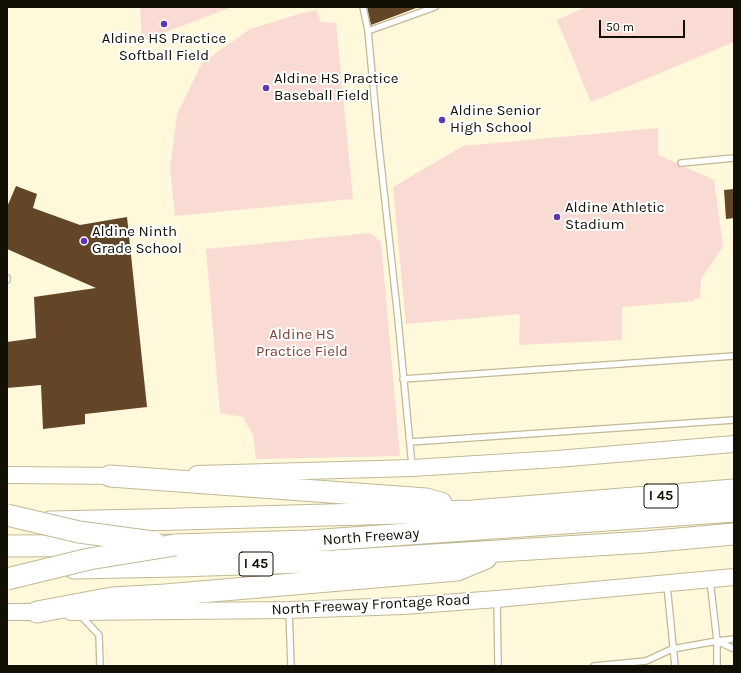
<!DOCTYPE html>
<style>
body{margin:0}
#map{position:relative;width:741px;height:673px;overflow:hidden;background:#fff8da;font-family:Karla,sans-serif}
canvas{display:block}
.frame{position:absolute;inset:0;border:8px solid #120f04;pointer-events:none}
.scale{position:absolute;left:599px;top:20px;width:86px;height:18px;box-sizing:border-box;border:2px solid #120f04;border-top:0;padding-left:5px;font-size:12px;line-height:14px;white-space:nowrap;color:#120f04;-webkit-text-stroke:3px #fff;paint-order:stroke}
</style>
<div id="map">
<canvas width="741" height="673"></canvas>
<div class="frame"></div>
<div class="scale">50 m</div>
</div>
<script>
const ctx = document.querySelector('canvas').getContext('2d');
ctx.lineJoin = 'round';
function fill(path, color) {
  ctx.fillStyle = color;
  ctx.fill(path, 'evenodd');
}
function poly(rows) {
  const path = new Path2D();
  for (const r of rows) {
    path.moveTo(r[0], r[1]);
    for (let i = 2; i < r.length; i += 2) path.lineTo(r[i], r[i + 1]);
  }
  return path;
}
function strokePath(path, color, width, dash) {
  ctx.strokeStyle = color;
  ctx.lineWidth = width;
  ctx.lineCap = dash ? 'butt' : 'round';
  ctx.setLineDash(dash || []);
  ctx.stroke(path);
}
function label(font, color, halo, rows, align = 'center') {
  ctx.font = font + ' Karla,sans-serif';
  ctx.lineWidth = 4;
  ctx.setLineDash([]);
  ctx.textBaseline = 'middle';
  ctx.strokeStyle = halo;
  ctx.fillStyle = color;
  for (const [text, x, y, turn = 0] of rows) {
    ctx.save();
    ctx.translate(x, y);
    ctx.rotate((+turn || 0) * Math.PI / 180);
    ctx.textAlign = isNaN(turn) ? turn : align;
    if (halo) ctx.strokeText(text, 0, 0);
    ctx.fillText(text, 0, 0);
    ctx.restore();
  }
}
fill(poly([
 [140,7,232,7,142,41],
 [586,7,734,7,734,42,591,102,557,20],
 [316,10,321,22,336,23,353,199,175,216,170,168,177,114,202,63,250,29,302,13],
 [658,128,658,155,714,180,723,247,701,279,700,298,694,299,694,301,622,307,622,340,519,345,520,314,406,324,393,187,463,146],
 [370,233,381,242,400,456,256,459,253,435,243,417,220,413,206,249]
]), '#fadbd4');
fill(poly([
 [367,7,415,7,416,8,371,25],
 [16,186,37,194,33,208,80,225,127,217,147,407,85,414,85,424,43,429,41,385,7,388,7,342,36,338,34,297,96,288,7,249,7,207],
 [734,189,734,218,726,219,724,190]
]), '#634528');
const lane = poly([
 [363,7,368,31,378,137,398,319,412,466],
 [368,31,435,7],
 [681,163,734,158],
 [7,278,7,280],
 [403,379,734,356],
 [410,442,734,420],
 [667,585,675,666],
 [497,600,498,666],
 [289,612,291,666],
 [81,616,99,635,100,666],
 [717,641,717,666],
 [717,641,734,649],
 [717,641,734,639],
 [594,666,646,661,672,649,717,641,710,580]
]);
const secondary = poly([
 [197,474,412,468,557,459,734,444],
 [7,475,121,476],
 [7,612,48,612],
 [71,612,289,610,403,606,497,599,734,577]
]);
const highway = poly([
 [110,476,426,499,441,503],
 [50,522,144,520,473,511,734,490],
 [7,546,175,545,309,541,734,511],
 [74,568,177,566,336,561,645,542,734,534],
 [37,612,112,598,165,595,457,570,486,558]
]);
strokePath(lane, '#c1b995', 8);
strokePath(secondary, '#c1b995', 18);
strokePath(highway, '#c1b995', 23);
strokePath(lane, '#fff', 5.5);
strokePath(secondary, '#fff', 16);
strokePath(highway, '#fff', 21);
const highwayBridge = poly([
 [7,515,79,532,153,542],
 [7,579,89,559,175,545]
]);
strokePath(highwayBridge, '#c1b995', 23, []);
strokePath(highwayBridge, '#fff', 21);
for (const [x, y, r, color] of [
 [164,24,4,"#6137af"],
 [266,88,4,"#6137af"],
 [442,120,4,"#6137af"],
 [557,217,4,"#6137af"],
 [84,241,4,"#6137af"]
]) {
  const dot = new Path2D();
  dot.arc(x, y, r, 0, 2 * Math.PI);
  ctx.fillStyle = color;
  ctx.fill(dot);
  strokePath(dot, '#fff', 1.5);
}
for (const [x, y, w] of [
 [661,496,34],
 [256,564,34]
]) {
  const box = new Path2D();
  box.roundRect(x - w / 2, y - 12, w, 24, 3);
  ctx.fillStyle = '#fff';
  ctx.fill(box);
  strokePath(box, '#120f04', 1);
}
label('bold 14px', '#120f04', null, [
 ["I 45",661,496],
 ["I 45",256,564]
]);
label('15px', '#120f04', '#fff', [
 ["Aldine HS Practice",164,39,"center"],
 ["Softball Field",164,56,"center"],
 ["Aldine HS Practice",274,79],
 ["Baseball Field",274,96],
 ["Aldine Senior",450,111],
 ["High School",450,128],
 ["Aldine Athletic",565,208],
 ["Stadium",565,225],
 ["Aldine Ninth",92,232],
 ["Grade School",92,249]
], 'left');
label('15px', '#814135', '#fff', [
 ["Aldine HS",302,335],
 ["Practice Field",302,352]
]);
label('15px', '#120f04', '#fff', [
 ["North Freeway",371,537,-4],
 ["North Freeway Frontage Road",371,605,-3]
]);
</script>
